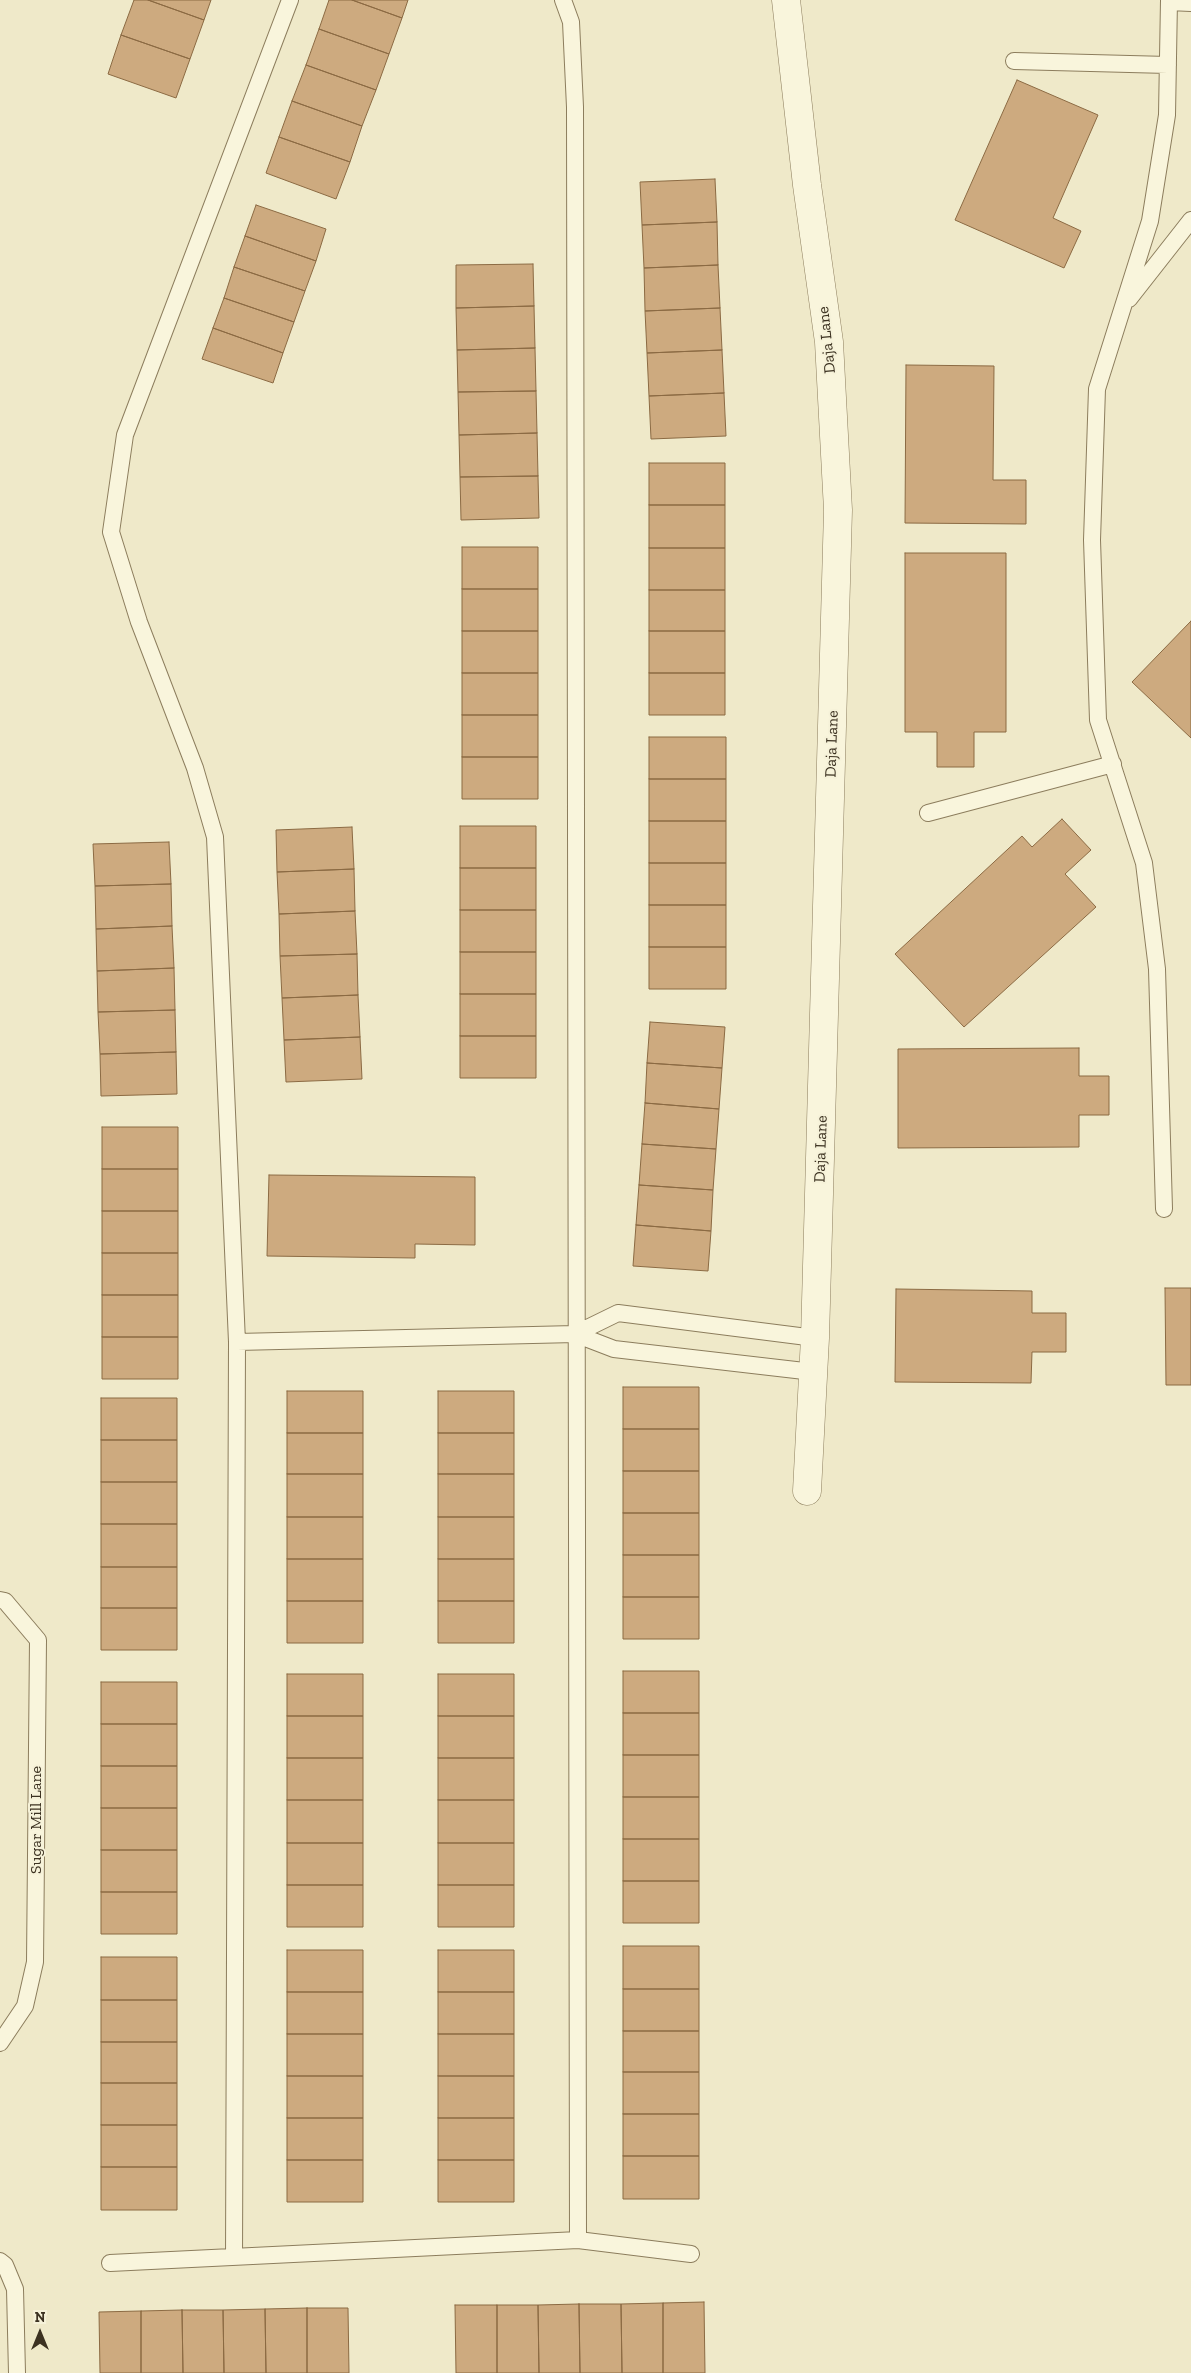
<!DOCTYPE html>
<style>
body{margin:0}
#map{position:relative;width:1191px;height:2373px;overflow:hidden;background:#efe9c9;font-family:"Zilla Slab",serif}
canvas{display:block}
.north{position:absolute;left:15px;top:2308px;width:50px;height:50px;-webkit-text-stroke:4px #f6f2d9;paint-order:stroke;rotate:0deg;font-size:14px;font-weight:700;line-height:20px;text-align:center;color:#3c3221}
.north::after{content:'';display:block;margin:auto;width:18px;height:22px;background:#3c3221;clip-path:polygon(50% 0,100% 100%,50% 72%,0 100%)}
</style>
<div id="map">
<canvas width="1191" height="2373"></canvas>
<div class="north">N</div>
</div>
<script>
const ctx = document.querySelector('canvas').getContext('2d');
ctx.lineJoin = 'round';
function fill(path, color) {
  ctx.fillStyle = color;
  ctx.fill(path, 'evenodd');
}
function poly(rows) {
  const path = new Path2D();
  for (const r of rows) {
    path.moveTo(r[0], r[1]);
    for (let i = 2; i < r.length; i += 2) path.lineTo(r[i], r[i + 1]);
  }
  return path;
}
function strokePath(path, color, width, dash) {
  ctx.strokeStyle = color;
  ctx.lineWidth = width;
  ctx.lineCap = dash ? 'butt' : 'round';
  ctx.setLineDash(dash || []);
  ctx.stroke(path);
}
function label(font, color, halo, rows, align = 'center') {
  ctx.font = font + ' "Zilla Slab",serif';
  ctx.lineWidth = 4;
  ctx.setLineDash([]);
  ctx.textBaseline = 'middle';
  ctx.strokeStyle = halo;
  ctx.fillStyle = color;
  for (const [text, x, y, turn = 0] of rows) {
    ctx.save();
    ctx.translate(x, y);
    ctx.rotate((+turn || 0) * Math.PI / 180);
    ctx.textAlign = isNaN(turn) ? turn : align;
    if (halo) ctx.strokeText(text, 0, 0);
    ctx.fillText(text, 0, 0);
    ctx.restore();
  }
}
const building = poly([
 [134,0,148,0,204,20,190,59,121,35,134,0],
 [148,0,211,0,204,20,148,0],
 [329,0,352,0,402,18,389,54,319,29,329,0],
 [352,0,408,0,402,18,352,0],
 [319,29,389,54,376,90,306,65,319,29],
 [121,35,190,59,176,98,108,74,121,35],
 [306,65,376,90,362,126,292,101,306,65],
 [1017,80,1098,115,1053,218,1081,231,1064,268,955,220,1017,80],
 [292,101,362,126,350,162,279,137,292,101],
 [279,137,350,162,336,199,266,173,279,137],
 [715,179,717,222,642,225,640,182,715,179],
 [256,205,326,229,316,261,245,236,256,205],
 [717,222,718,265,644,268,642,225,717,222],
 [245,236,316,261,305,291,234,267,245,236],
 [533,264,534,306,456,308,456,265,533,264],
 [718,265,720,308,645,311,644,268,718,265],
 [234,267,305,291,294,322,224,298,234,267],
 [224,298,294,322,283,353,213,328,224,298],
 [534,306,535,348,457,350,456,308,534,306],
 [720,308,722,350,647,353,645,311,720,308],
 [213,328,283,353,273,383,202,359,213,328],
 [535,348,536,391,458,392,457,350,535,348],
 [722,350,724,393,649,396,647,353,722,350],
 [906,365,994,366,993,480,1026,480,1026,524,905,523,906,365],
 [536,391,537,433,459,435,458,392,536,391],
 [724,393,726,436,651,439,649,396,724,393],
 [537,433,538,476,460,477,459,435,537,433],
 [649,463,725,463,725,505,649,505,649,463],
 [538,476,539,518,461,520,460,477,538,476],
 [649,505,725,505,725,548,649,548,649,505],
 [462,547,538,547,538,589,462,589,462,547],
 [649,548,725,548,725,590,649,590,649,548],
 [905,553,1006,553,1006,732,974,732,974,767,937,767,937,732,905,732,905,553],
 [462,589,538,589,538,631,462,631,462,589],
 [649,590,725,590,725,631,649,631,649,590],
 [1191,621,1191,738,1132,682,1191,621],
 [462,631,538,631,538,673,462,673,462,631],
 [649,631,725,631,725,673,649,673,649,631],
 [462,673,538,673,538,715,462,715,462,673],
 [649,673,725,673,725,715,649,715,649,673],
 [462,715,538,715,538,757,462,757,462,715],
 [649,737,726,737,726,779,649,779,649,737],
 [462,757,538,757,538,799,462,799,462,757],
 [649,779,726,779,726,821,649,821,649,779],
 [1062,819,1091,850,1065,874,1096,907,964,1027,895,954,1022,836,1032,847,1062,819],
 [649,821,726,821,726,863,649,863,649,821],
 [460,826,536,826,536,868,460,868,460,826],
 [352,827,354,869,277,872,276,830,352,827],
 [169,842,171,884,95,886,93,844,169,842],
 [649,863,726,863,726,905,649,905,649,863],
 [460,868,536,868,536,910,460,910,460,868],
 [354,869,355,911,279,914,277,872,354,869],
 [171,884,172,926,96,929,95,886,171,884],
 [649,905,726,905,726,947,649,947,649,905],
 [460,910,536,910,536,952,460,952,460,910],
 [355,911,357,954,280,956,279,914,355,911],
 [172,926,174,968,97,971,96,929,172,926],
 [649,947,726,947,726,989,649,989,649,947],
 [460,952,536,952,536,994,460,994,460,952],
 [357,954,358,995,282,998,280,956,357,954],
 [174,968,175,1010,98,1012,97,971,174,968],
 [460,994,536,994,536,1036,460,1036,460,994],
 [358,995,360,1037,284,1040,282,998,358,995],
 [175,1010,176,1052,100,1054,98,1012,175,1010],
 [650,1022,725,1027,722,1068,647,1063,650,1022],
 [460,1036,536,1036,536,1078,460,1078,460,1036],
 [360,1037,362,1079,286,1082,284,1040,360,1037],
 [1079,1048,1079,1076,1109,1076,1109,1115,1079,1115,1079,1147,898,1148,898,1049,1079,1048],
 [176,1052,177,1094,101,1096,100,1054,176,1052],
 [647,1063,722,1068,719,1109,645,1103,647,1063],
 [645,1103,719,1109,716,1149,642,1144,645,1103],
 [102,1127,178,1127,178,1169,102,1169,102,1127],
 [642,1144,716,1149,713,1190,639,1185,642,1144],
 [102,1169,178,1169,178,1211,102,1211,102,1169],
 [269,1175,475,1177,475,1245,415,1244,415,1258,267,1256,269,1175],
 [639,1185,713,1190,711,1231,636,1225,639,1185],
 [102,1211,178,1211,178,1253,102,1253,102,1211],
 [636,1225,711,1231,708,1271,633,1266,636,1225],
 [102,1253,178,1253,178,1295,102,1295,102,1253],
 [1165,1288,1191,1288,1191,1385,1166,1385,1165,1288],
 [896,1289,1032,1291,1032,1313,1066,1313,1066,1352,1032,1352,1031,1383,895,1382,896,1289],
 [102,1295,178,1295,178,1337,102,1337,102,1295],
 [102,1337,178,1337,178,1379,102,1379,102,1337],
 [623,1387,699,1387,699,1429,623,1429,623,1387],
 [287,1391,363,1391,363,1433,287,1433,287,1391],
 [438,1391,514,1391,514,1433,438,1433,438,1391],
 [101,1398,177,1398,177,1440,101,1440,101,1398],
 [623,1429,699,1429,699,1471,623,1471,623,1429],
 [287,1433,363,1433,363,1474,287,1474,287,1433],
 [438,1433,514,1433,514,1474,438,1474,438,1433],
 [101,1440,177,1440,177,1482,101,1482,101,1440],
 [623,1471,699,1471,699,1513,623,1513,623,1471],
 [287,1474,363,1474,363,1517,287,1517,287,1474],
 [438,1474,514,1474,514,1517,438,1517,438,1474],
 [101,1482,177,1482,177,1524,101,1524,101,1482],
 [623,1513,699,1513,699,1555,623,1555,623,1513],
 [287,1517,363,1517,363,1559,287,1559,287,1517],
 [438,1517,514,1517,514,1559,438,1559,438,1517],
 [101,1524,177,1524,177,1567,101,1567,101,1524],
 [623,1555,699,1555,699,1597,623,1597,623,1555],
 [287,1559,363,1559,363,1601,287,1601,287,1559],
 [438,1559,514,1559,514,1601,438,1601,438,1559],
 [101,1567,177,1567,177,1608,101,1608,101,1567],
 [623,1597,699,1597,699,1639,623,1639,623,1597],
 [287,1601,363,1601,363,1643,287,1643,287,1601],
 [438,1601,514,1601,514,1643,438,1643,438,1601],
 [101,1608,177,1608,177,1650,101,1650,101,1608],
 [623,1671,699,1671,699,1713,623,1713,623,1671],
 [287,1674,363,1674,363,1716,287,1716,287,1674],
 [438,1674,514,1674,514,1716,438,1716,438,1674],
 [101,1682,177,1682,177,1724,101,1724,101,1682],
 [623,1713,699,1713,699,1755,623,1755,623,1713],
 [287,1716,363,1716,363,1758,287,1758,287,1716],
 [438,1716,514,1716,514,1758,438,1758,438,1716],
 [101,1724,177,1724,177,1766,101,1766,101,1724],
 [623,1755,699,1755,699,1797,623,1797,623,1755],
 [287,1758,363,1758,363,1800,287,1800,287,1758],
 [438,1758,514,1758,514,1800,438,1800,438,1758],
 [101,1766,177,1766,177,1808,101,1808,101,1766],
 [623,1797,699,1797,699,1839,623,1839,623,1797],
 [287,1800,363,1800,363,1843,287,1843,287,1800],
 [438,1800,514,1800,514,1843,438,1843,438,1800],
 [101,1808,177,1808,177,1850,101,1850,101,1808],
 [623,1839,699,1839,699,1881,623,1881,623,1839],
 [287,1843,363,1843,363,1885,287,1885,287,1843],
 [438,1843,514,1843,514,1885,438,1885,438,1843],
 [101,1850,177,1850,177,1892,101,1892,101,1850],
 [623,1881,699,1881,699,1923,623,1923,623,1881],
 [287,1885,363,1885,363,1927,287,1927,287,1885],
 [438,1885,514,1885,514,1927,438,1927,438,1885],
 [101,1892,177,1892,177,1934,101,1934,101,1892],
 [623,1946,699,1946,699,1989,623,1989,623,1946],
 [287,1950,363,1950,363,1992,287,1992,287,1950],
 [438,1950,514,1950,514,1992,438,1992,438,1950],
 [101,1957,177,1957,177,2000,101,2000,101,1957],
 [623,1989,699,1989,699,2031,623,2031,623,1989],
 [287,1992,363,1992,363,2034,287,2034,287,1992],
 [438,1992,514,1992,514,2034,438,2034,438,1992],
 [101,2000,177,2000,177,2042,101,2042,101,2000],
 [623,2031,699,2031,699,2072,623,2072,623,2031],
 [287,2034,363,2034,363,2076,287,2076,287,2034],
 [438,2034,514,2034,514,2076,438,2076,438,2034],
 [101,2042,177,2042,177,2083,101,2083,101,2042],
 [623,2072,699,2072,699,2114,623,2114,623,2072],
 [287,2076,363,2076,363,2118,287,2118,287,2076],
 [438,2076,514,2076,514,2118,438,2118,438,2076],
 [101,2083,177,2083,177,2125,101,2125,101,2083],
 [623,2114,699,2114,699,2156,623,2156,623,2114],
 [287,2118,363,2118,363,2160,287,2160,287,2118],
 [438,2118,514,2118,514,2160,438,2160,438,2118],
 [101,2125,177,2125,177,2167,101,2167,101,2125],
 [623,2156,699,2156,699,2199,623,2199,623,2156],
 [287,2160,363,2160,363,2202,287,2202,287,2160],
 [438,2160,514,2160,514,2202,438,2202,438,2160],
 [101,2167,177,2167,177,2210,101,2210,101,2167],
 [704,2302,705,2373,663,2373,663,2303,704,2302],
 [663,2303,663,2373,622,2373,621,2304,663,2303],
 [579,2304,621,2304,622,2373,580,2373,579,2304],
 [579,2304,580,2373,539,2373,538,2305,579,2304],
 [455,2305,497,2305,497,2373,456,2373,455,2305],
 [497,2305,538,2305,539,2373,497,2373,497,2305],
 [307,2308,348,2308,349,2373,307,2373,307,2308],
 [307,2308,307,2373,266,2373,265,2309,307,2308],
 [265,2309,266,2373,224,2373,223,2310,265,2309],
 [182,2310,223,2310,224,2373,183,2373,182,2310],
 [182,2310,183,2373,141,2373,141,2311,182,2310],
 [141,2311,141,2373,100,2373,99,2312,141,2311]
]);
fill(building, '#cdaa7f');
strokePath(building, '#8b6a43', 1);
const service = poly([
 [563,0,571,22,575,107,578,2240],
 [1169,2,1191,3],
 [1014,61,1168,65],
 [1129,299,1191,220],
 [928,813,1113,764],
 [1164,1209,1157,969,1144,863,1098,720,1092,540,1097,389,1150,221,1167,115,1169,0],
 [575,1334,618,1313,815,1338],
 [237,1342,575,1334,614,1349,813,1372],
 [0,1600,5,1601,38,1640,35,1962,25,2006,0,2043],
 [234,2257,237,1342,215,837,195,768,139,622,111,532,125,435,290,0],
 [0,2261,5,2265,15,2289,17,2373],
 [110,2263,578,2240,691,2254]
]);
const minor = poly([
 [786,0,807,185,829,342,838,510,815,1338,807,1491]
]);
strokePath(service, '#8c7d5d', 18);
strokePath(minor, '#8c7d5d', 29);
strokePath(service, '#f9f5dc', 16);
strokePath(minor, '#f9f5dc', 28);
label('16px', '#3c3221', '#f6f2d9', [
 ["Daja Lane",827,340,-96],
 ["Daja Lane",832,744,-88],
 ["Daja Lane",821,1149,-88],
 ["Sugar Mill Lane",36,1820,-90]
]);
</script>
